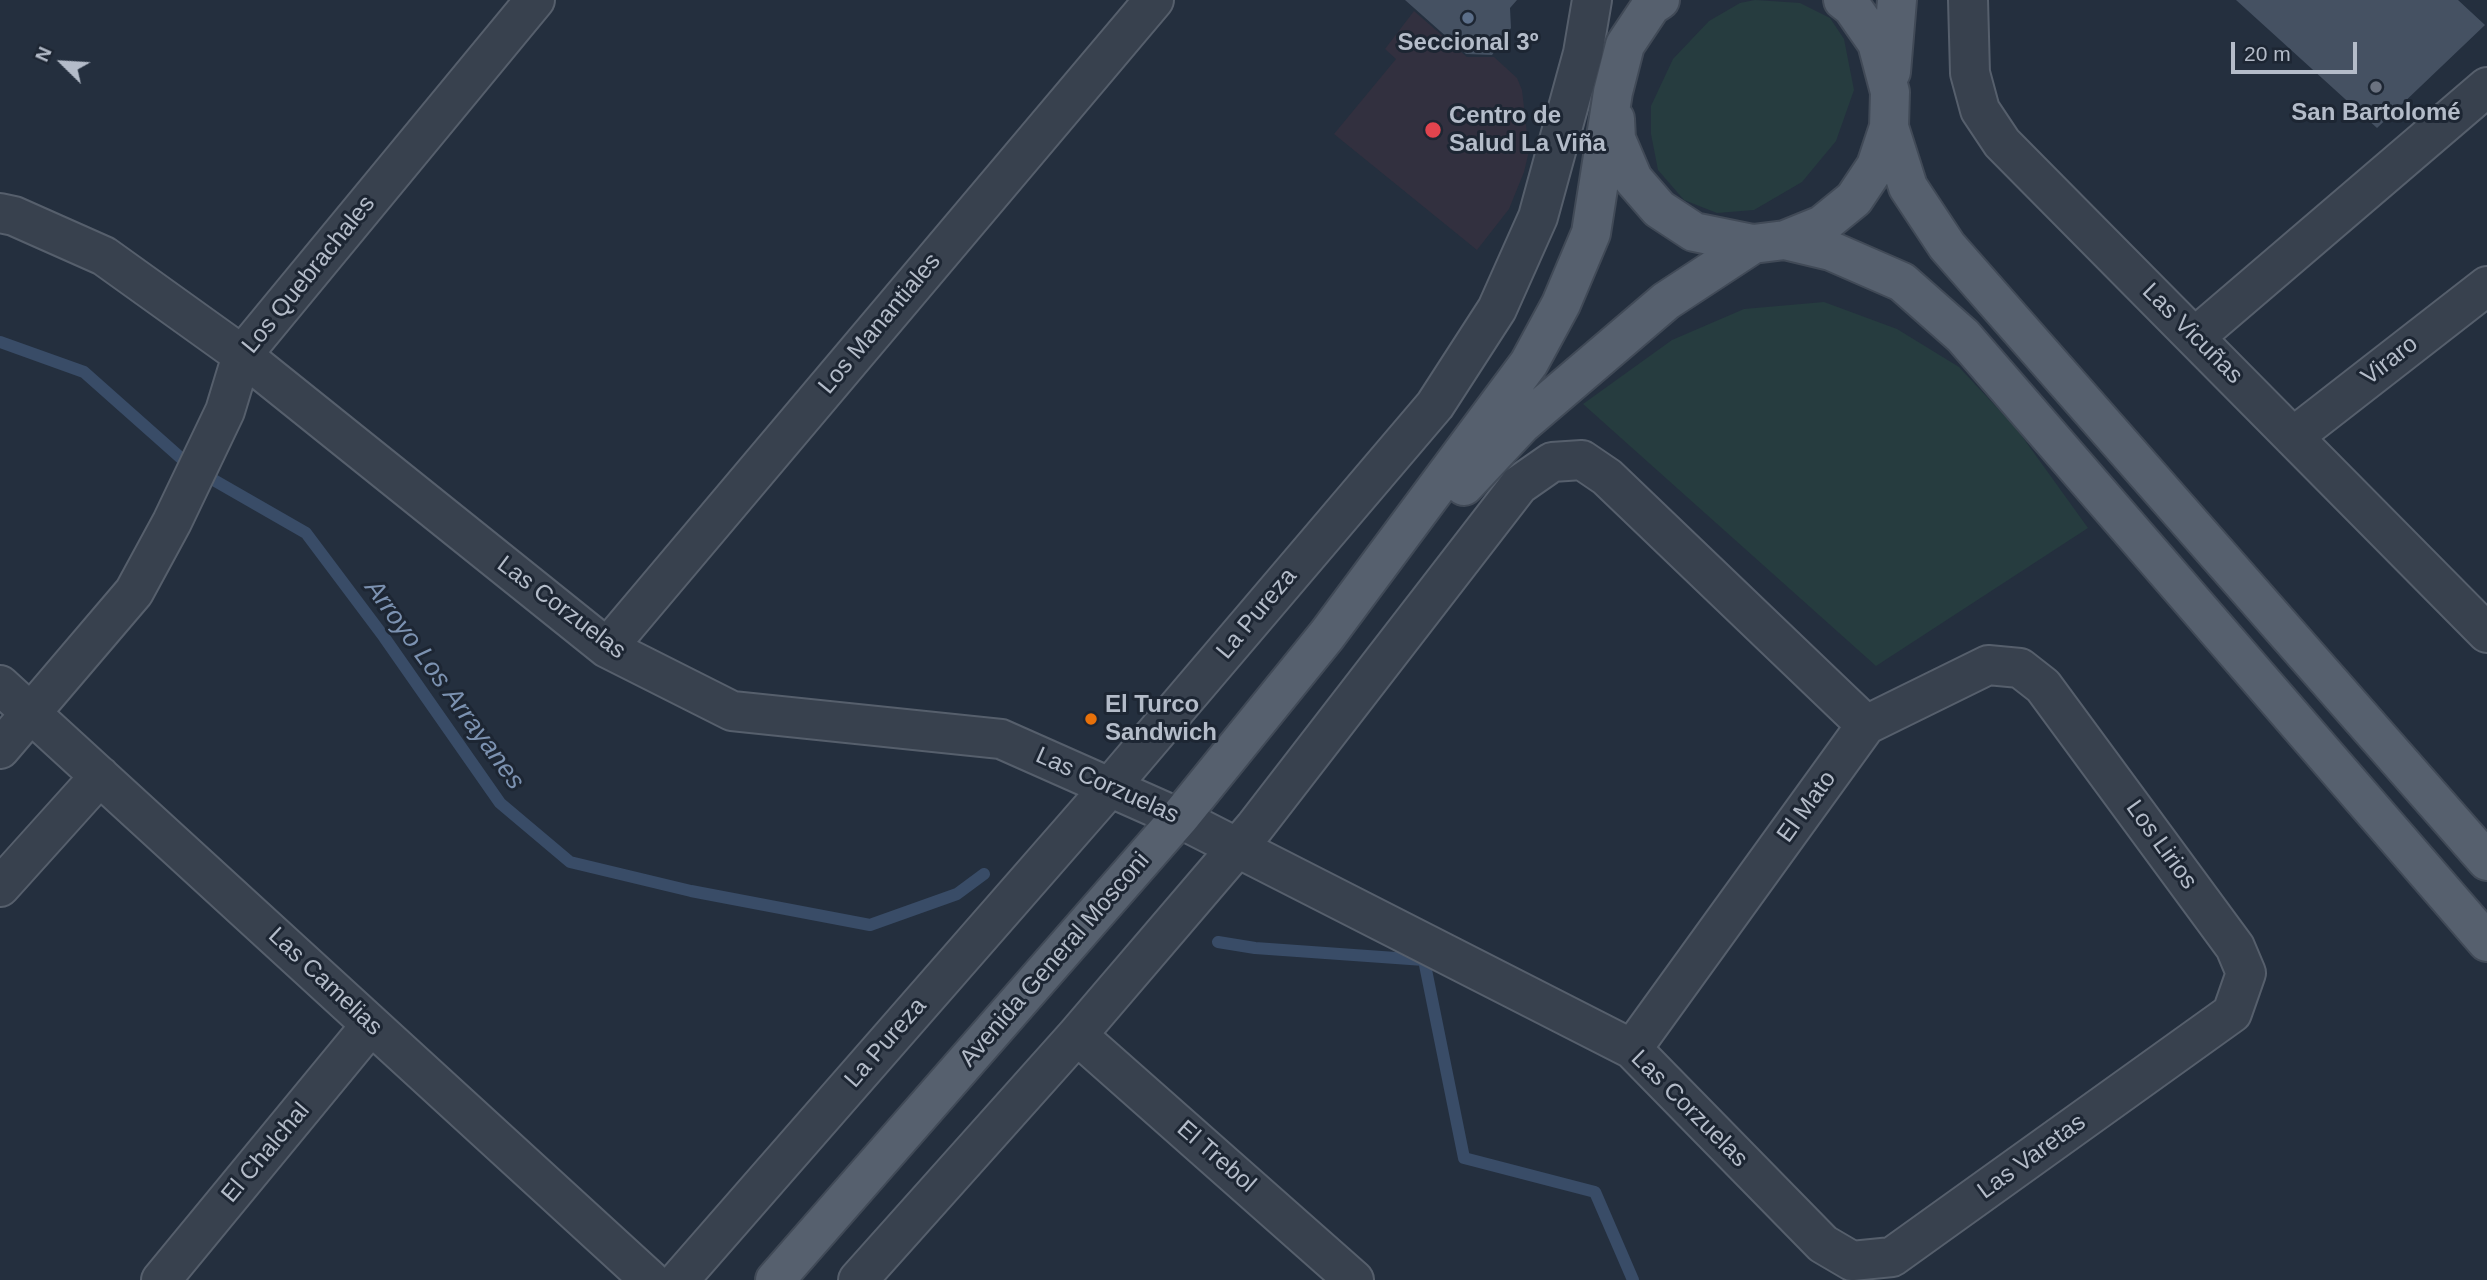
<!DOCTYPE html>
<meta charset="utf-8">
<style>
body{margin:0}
#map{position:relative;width:2487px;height:1280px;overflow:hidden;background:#242f3e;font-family:Arial,sans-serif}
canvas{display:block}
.north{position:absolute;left:28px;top:28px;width:70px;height:70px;-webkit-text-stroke:5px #1d2633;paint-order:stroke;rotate:294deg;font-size:19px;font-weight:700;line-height:28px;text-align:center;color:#b4bcc9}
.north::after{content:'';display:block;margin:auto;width:24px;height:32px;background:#b4bcc9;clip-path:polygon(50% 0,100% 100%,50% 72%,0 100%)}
.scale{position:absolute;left:2231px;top:42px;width:126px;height:32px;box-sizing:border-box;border:4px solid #b4bcc9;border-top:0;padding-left:9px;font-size:21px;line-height:24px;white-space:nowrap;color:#b4bcc9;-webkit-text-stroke:5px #1d2633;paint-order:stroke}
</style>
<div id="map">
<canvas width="2487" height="1280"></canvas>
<div class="north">N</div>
<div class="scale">20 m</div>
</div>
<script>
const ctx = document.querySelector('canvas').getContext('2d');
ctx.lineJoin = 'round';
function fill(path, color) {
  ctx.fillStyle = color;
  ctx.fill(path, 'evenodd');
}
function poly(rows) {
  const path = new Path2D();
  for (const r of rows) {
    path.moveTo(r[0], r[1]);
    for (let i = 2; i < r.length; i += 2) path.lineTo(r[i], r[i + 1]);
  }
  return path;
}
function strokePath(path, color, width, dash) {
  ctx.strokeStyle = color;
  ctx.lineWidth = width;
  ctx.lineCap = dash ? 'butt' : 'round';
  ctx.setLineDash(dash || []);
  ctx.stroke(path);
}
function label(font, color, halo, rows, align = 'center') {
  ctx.font = font + ' Arial,sans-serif';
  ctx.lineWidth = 6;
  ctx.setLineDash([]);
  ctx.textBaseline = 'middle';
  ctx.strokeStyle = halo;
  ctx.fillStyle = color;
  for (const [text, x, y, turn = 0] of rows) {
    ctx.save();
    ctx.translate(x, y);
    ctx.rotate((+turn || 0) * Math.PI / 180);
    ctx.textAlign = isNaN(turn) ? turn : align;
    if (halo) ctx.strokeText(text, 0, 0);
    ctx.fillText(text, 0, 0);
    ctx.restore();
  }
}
fill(poly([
 [1414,11,1467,57,1494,57,1517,78,1522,90,1529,151,1524,172,1509,209,1477,250,1334,134,1396,59,1385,49]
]), '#32303f');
fill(poly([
 [1755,0,1800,3,1830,18,1844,39,1854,90,1836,141,1802,182,1754,210,1717,213,1684,200,1658,170,1651,134,1651,106,1673,59,1709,21,1740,3],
 [1824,302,1897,329,1959,367,2016,428,2088,528,1876,666,1583,404,1672,340,1744,309]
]), '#263c3f');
strokePath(poly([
 [0,342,84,372,191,467,306,533,384,637,500,803,570,862,691,891,870,925,957,894,984,874],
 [1218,942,1255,948,1424,960,1464,1158,1595,1192,1633,1280]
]), '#394c67', 12);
fill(poly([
 [1405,0,1517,0,1510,8,1511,28,1492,55,1466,54],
 [2236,0,2458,0,2485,25,2377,128]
]), '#455162');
const minor = poly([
 [1968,0,1970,73,1980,110,2002,143,2487,633],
 [0,213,14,216,104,256,242,355,607,648,732,711,1001,739,1179,818,1632,1049,1823,1244,1852,1261,1892,1257,2232,1013,2246,973,2235,947,2043,686,2020,668,1988,665,1866,725,1632,1049],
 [2195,337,2487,87],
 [2293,437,2487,286],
 [607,648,1154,0],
 [0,685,650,1280],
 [0,749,134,592,172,522,225,411,242,355,535,0],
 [0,887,100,776],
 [1077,1035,1354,1280],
 [161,1280,371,1025],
 [679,1280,1110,787,1435,405,1497,309,1538,217,1583,53,1592,0],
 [858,1280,1077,1035,1254,828,1519,485,1552,462,1582,460,1607,477,1866,725]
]);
const major = poly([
 [1891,72,1897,0],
 [1615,119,1616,139,1633,179,1659,209,1694,232,1753,244,1785,240,1822,225,1854,199,1876,166,1889,127,1890,92,1877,43,1852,7,1843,0],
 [1889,127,1908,187,1947,246,2487,861],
 [1785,240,1831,251,1902,282,1963,336,2487,942],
 [1464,486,1522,424,1666,301,1753,244],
 [775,1280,1179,818,1327,635,1529,363,1561,304,1591,233,1613,92,1625,45,1651,6,1660,0]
]);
strokePath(minor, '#565f6c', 42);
strokePath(major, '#414a57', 42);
strokePath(minor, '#38414e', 38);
strokePath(major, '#56606e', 38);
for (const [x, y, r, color] of [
 [1468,18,7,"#5c6f8a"],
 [2376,87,7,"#6b7280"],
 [1433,130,9,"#e0444e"],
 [1091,719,7,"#e8710a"]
]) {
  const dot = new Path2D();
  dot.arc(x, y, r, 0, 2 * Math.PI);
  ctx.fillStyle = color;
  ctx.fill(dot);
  strokePath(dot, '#1d2633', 2.5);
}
label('bold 24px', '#b4bcc9', '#1d2633', [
 ["Seccional 3º",1468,43],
 ["San Bartolomé",2376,113],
 ["Centro de",1449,116,"left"],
 ["Salud La Viña",1449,144,"left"],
 ["El Turco",1105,705,"left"],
 ["Sandwich",1105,733,"left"]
]);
label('24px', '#b4bcc9', '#1d2633', [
 ["Los Quebrachales",309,275,-51],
 ["Los Manantiales",880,324,-50],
 ["Las Vicuñas",2192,334,45],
 ["Viraro",2390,361,-38],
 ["Las Corzuelas",561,608,37],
 ["La Pureza",1257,614,-50],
 ["Las Corzuelas",1107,786,24],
 ["El Mato",1807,807,-54],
 ["Los Lirios",2161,845,54],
 ["Avenida General Mosconi",1055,960,-49],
 ["Las Camelias",325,982,43],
 ["La Pureza",886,1043,-49],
 ["Las Corzuelas",1689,1109,45],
 ["El Chalchal",266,1153,-50],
 ["El Trebol",1216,1157,41],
 ["Las Varetas",2032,1157,-36]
]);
label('italic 26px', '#7c92b1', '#1d2633', [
 ["Arroyo Los Arrayanes",444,685,54]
]);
</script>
